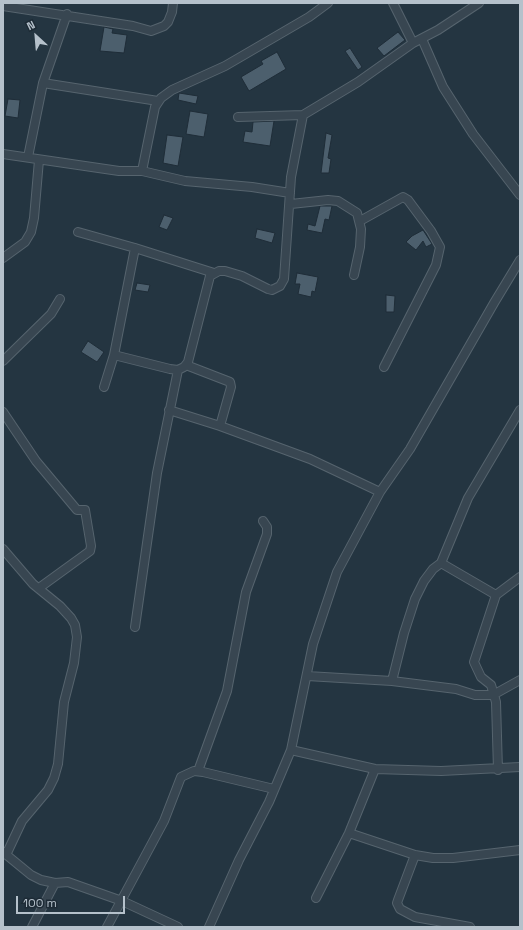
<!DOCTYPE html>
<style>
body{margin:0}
#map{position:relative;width:523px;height:930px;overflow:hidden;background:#243541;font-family:"Space Grotesk",sans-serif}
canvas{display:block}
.frame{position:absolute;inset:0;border:4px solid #b5c1cb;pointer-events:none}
.north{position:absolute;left:16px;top:16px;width:40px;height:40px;-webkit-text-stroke:3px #1d2b36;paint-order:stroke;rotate:334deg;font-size:11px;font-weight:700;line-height:16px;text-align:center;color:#b5c1cb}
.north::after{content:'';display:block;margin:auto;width:14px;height:18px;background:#b5c1cb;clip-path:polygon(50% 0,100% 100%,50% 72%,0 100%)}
.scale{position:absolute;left:16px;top:896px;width:109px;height:18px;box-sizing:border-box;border:2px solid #b5c1cb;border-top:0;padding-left:5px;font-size:12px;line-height:14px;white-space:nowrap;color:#b5c1cb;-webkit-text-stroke:3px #1d2b36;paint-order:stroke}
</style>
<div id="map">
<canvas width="523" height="930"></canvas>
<div class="frame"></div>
<div class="north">N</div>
<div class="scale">100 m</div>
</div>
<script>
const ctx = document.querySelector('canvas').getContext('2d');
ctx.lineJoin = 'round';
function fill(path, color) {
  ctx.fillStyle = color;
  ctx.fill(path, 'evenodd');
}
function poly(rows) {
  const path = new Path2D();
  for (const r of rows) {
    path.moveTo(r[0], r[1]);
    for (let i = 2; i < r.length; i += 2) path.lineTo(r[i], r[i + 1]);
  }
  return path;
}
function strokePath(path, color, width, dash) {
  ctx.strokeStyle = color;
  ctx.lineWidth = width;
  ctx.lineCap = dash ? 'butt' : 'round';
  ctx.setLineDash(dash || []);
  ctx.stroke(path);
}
const building = poly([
 [104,27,113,29,112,33,127,35,124,53,100,51,104,27],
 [398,32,405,40,384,56,377,48,398,32],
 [350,48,362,67,358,70,345,51,350,48],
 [277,52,286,69,249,91,241,77,263,64,261,61,277,52],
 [179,93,198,96,196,104,178,100,179,93],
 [8,99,20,100,18,118,5,116,8,99],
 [190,111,208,114,204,137,186,134,190,111],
 [274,121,270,146,243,142,245,131,252,132,253,122,274,121],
 [326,133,332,135,328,158,331,159,329,173,321,173,326,133],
 [167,135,183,137,178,166,163,163,167,135],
 [320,206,332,206,329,220,325,219,322,233,307,230,308,224,315,226,320,206],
 [164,215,173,218,167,230,159,227,164,215],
 [257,229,275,233,272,243,255,238,257,229],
 [423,230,432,244,426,247,423,241,416,250,406,242,412,236,423,230],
 [297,273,318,277,315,292,312,291,311,297,298,294,300,284,295,284,297,273],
 [137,283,150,285,148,292,135,290,137,283],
 [386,295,395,296,394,312,386,312,386,295],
 [88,341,104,352,97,362,81,352,88,341]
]);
fill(building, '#4c5f6d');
strokePath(building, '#1f2d38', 1);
const minor = poly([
 [393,3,413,43],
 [3,6,133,26,151,31,164,26,168,22,172,12,173,3],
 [422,39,443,87,473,134,520,195],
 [43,83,158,101],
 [238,117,303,115],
 [3,154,119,171,142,171,155,107,161,98,172,90,225,66,309,17,328,3],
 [28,157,43,83,67,14],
 [142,171,185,181,252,187,290,193],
 [291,204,328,200,338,201,357,213,361,229,360,247,354,275],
 [360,221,403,197,408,200,431,231,440,247,436,265,384,367],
 [78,232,135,248,214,273],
 [3,258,25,242,31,232,34,218,39,160],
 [114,355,170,369,178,370,184,367,188,362,210,276,219,271,225,271,242,276,268,289,272,290,280,286,284,279,291,177,303,115,358,82,413,43,438,30,479,3],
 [3,361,51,314,60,299],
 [186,365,230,382,231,387,220,426,310,459,380,492],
 [104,387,114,355,135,248],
 [169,410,220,426],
 [3,412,36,461,77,510,85,510,91,546,90,551,39,588],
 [3,549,33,584,60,606,71,618,75,625,77,637,74,663,64,702,58,764,54,778,48,790,22,821,6,855],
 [496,595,441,563,468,498,520,410],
 [135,627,157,473,178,370],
 [307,676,392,681,404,633,415,599,424,581,433,569,441,563],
 [392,681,456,689,475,695,493,695,520,680],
 [291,750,375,769,441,771,520,767],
 [498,770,496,702,491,685,481,677,474,662,496,595,520,577],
 [198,771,227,691,246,592,267,534,267,527,263,521],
 [349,833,415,855,433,858,453,858,520,850],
 [3,852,31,875,41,880,55,883,68,882,122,901,178,927],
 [415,855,398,900,397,903,400,909,415,917,470,927],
 [316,898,349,833,375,769],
 [32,927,55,883],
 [107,927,164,821,181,777,194,771,203,772,274,789],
 [209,927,239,860,269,802,291,750,313,644,337,572,380,492,410,449,494,303,520,260]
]);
strokePath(minor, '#56646e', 10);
strokePath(minor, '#384651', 8);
</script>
